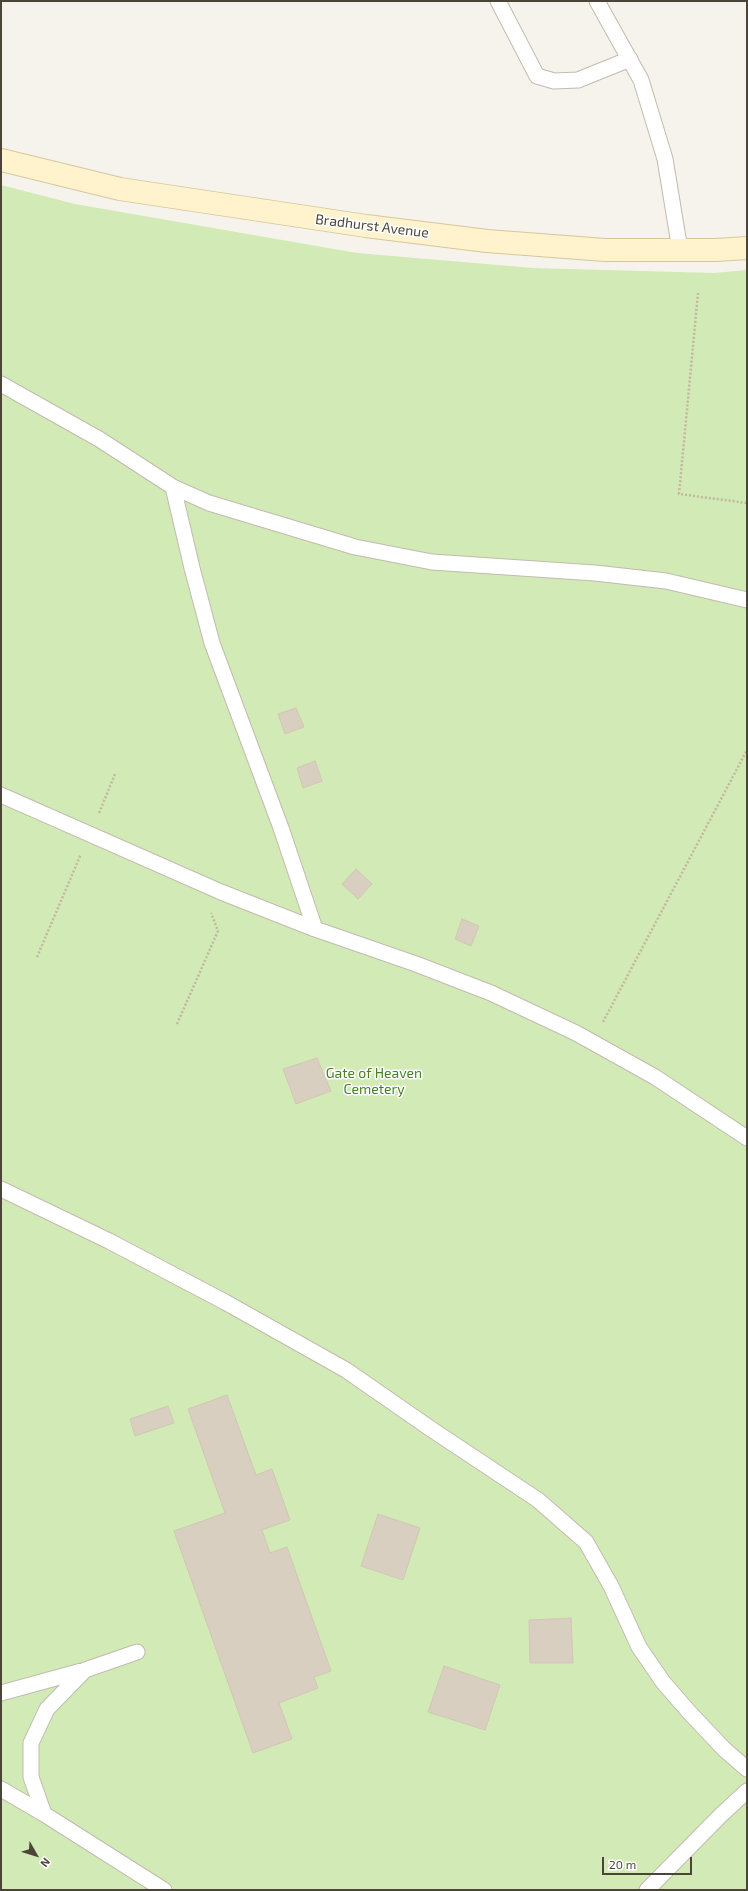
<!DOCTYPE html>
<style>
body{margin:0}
#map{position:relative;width:748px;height:1891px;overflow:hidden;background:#f6f3ec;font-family:"Exo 2",sans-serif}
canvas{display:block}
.frame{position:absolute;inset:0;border:2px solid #4b4439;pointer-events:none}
.north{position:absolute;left:16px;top:1835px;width:40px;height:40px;-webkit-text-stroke:3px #fff;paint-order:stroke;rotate:129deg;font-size:11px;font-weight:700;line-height:16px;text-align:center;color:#4b4439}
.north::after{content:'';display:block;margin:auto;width:14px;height:18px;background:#4b4439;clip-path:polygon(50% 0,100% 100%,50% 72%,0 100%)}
.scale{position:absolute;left:602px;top:1857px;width:90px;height:18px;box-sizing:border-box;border:2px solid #4b4439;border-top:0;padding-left:5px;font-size:12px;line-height:14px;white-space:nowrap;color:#4b4439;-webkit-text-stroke:3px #fff;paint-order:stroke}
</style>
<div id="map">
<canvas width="748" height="1891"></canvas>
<div class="frame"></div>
<div class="north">N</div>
<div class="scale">20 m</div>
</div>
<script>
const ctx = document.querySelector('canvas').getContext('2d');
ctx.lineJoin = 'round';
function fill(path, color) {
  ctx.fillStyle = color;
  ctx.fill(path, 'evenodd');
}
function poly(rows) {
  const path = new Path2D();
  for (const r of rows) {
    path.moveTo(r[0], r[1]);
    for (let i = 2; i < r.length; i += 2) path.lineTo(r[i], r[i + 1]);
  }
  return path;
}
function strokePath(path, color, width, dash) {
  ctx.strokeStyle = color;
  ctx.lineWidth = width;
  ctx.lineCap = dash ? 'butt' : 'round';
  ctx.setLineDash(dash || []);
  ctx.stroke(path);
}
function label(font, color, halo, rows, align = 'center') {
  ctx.font = font + ' "Exo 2",sans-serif';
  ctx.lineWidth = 3;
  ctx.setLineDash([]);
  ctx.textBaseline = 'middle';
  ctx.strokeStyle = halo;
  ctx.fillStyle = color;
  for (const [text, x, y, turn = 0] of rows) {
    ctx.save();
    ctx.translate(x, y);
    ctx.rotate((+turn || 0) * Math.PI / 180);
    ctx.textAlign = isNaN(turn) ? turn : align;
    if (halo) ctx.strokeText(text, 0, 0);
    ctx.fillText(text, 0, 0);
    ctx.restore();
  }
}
fill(poly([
 [1,185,75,204,357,253,533,268,714,273,747,270,747,1890,1,1890]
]), '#d2eab5');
const building = poly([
 [296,708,304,727,285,734,278,714,296,708],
 [315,761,322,781,303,788,297,768,315,761],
 [356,869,372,884,358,899,342,884,356,869],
 [462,919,479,926,471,946,455,939,462,919],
 [317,1058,331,1091,296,1104,283,1069,317,1058],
 [227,1395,256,1475,272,1469,290,1520,262,1530,270,1553,287,1547,331,1671,314,1677,318,1688,279,1703,292,1739,253,1753,174,1531,225,1513,188,1409,227,1395],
 [168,1406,174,1423,135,1436,130,1419,168,1406],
 [378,1514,420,1528,403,1580,361,1566,378,1514],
 [571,1618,573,1663,530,1663,529,1620,571,1618],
 [444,1666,500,1685,485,1730,428,1712,444,1666]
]);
fill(building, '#d8cfc1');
strokePath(building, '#d3c7b4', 1);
const lane = poly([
 [498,1,537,76,554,81,578,80,630,59],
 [597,1,641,80,665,159,680,250],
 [1,384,99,439,173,487,209,503,355,547,432,562,595,573,666,581,747,600],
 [173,487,192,568,212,643,281,828,315,929],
 [1,795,221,892,315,929,416,964,491,993,576,1033,655,1077,747,1138],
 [1,1189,109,1241,225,1302,346,1370,431,1429,538,1500,586,1542,611,1586,639,1647,663,1682,689,1712,724,1749,747,1769],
 [1,1693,85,1670,137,1652],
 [1,1789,44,1814,164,1890],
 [44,1814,31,1777,31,1743,47,1709,85,1670],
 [647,1890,721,1815,747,1791]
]);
const secondary = poly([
 [1,160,120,189,366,226,487,241,605,250,716,250,747,248]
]);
strokePath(lane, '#c2bbae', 17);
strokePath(secondary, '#d6c79b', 24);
strokePath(poly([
 [698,293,679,494,747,503],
 [99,813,115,774],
 [37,957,81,854],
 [603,1022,747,750],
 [177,1024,218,931,211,913]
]), '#c4b79f', 2.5, [2, 2]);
strokePath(lane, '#fff', 15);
strokePath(secondary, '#fff3cd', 22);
label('14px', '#4b4439', '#fff', [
 ["Bradhurst Avenue",372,226,7]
]);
label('14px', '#4a7f2a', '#fff', [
 ["Gate of Heaven",374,1073],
 ["Cemetery",374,1089]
]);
</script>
